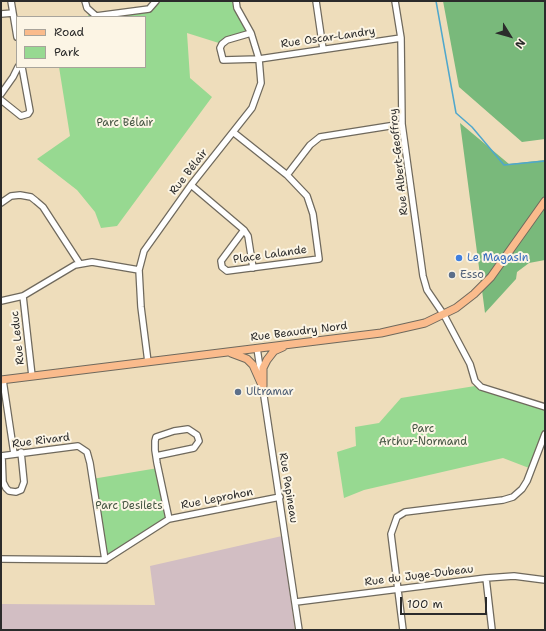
<!DOCTYPE html>
<meta charset="utf-8">
<style>
body{margin:0}
#map{position:relative;width:546px;height:631px;overflow:hidden;background:#edb;font-family:"Shantell Sans",sans-serif}
canvas{display:block}
.frame{position:absolute;inset:0;border:2px solid #2b2b2b;pointer-events:none}
.legend{position:absolute;left:16px;top:16px;width:130px;height:52px;box-sizing:border-box;background:#fcf5e5;border:1px solid #a8a49b;margin:0;padding:5px 7px;list-style:none;font-size:12px;color:#2b2b2b}
.legend li{display:flex;align-items:center;gap:8px;height:20px}
.legend b{width:20px;border:1px solid #a8a49b}
.north{position:absolute;left:490px;top:16px;width:40px;height:40px;-webkit-text-stroke:3px #fcf5e5;paint-order:stroke;rotate:127deg;font-size:11px;font-weight:700;line-height:16px;text-align:center;color:#2b2b2b}
.north::after{content:'';display:block;margin:auto;width:14px;height:18px;background:#2b2b2b;clip-path:polygon(50% 0,100% 100%,50% 72%,0 100%)}
.scale{position:absolute;left:400px;top:597px;width:87px;height:18px;box-sizing:border-box;border:2px solid #2b2b2b;border-top:0;padding-left:5px;font-size:12px;line-height:14px;white-space:nowrap;color:#2b2b2b;-webkit-text-stroke:3px #fcf5e5;paint-order:stroke}
</style>
<div id="map">
<canvas width="546" height="631"></canvas>
<div class="frame"></div>
<ul class="legend">
<li><b style="height:5px;background:#fabb8c"></b>Road</li>
<li><b style="height:11px;background:#97d991"></b>Park</li>
</ul>
<div class="north">N</div>
<div class="scale">100 m</div>
</div>
<script>
const ctx = document.querySelector('canvas').getContext('2d');
ctx.lineJoin = 'round';
function fill(path, color) {
  ctx.fillStyle = color;
  ctx.fill(path, 'evenodd');
}
function poly(rows) {
  const path = new Path2D();
  for (const r of rows) {
    path.moveTo(r[0], r[1]);
    for (let i = 2; i < r.length; i += 2) path.lineTo(r[i], r[i + 1]);
  }
  return path;
}
function strokePath(path, color, width, dash) {
  ctx.strokeStyle = color;
  ctx.lineWidth = width;
  ctx.lineCap = dash ? 'butt' : 'round';
  ctx.setLineDash(dash || []);
  ctx.stroke(path);
}
function label(font, color, halo, rows, align = 'center') {
  ctx.font = font + ' "Shantell Sans",sans-serif';
  ctx.lineWidth = 4;
  ctx.setLineDash([]);
  ctx.textBaseline = 'middle';
  ctx.strokeStyle = halo;
  ctx.fillStyle = color;
  for (const [text, x, y, turn = 0] of rows) {
    ctx.save();
    ctx.translate(x, y);
    ctx.rotate((+turn || 0) * Math.PI / 180);
    ctx.textAlign = isNaN(turn) ? turn : align;
    if (halo) ctx.strokeText(text, 0, 0);
    ctx.fillText(text, 0, 0);
    ctx.restore();
  }
}
fill(poly([
 [282,536,295,630,1,630,1,604,155,605,150,566]
]), '#d2bec3');
fill(poly([
 [156,1,236,1,251,33,222,44,187,33,190,78,212,97,117,226,101,228,95,212,77,190,37,159,70,136,59,67,145,67,145,17,87,17,90,13,96,16,149,9],
 [475,386,545,407,545,431,529,468,503,458,364,490,344,498,337,452,356,446,355,427,379,423,401,398],
 [158,468,169,519,105,560,92,479]
]), '#97d991');
fill(poly([
 [443,1,545,1,545,139,522,142,459,87],
 [460,123,509,164,545,160,545,260,529,263,517,272,516,279,485,313]
]), '#79b97b');
strokePath(poly([
 [436,1,456,113,472,127,504,165,545,161]
]), '#4fa7cc', 1.5);
const minor = poly([
 [11,1,17,37],
 [85,1,87,8,96,16,149,9,156,1],
 [316,1,323,49],
 [395,1,401,38,402,124,423,276,427,290,444,315,470,364,475,381,481,387,545,407],
 [1,14,13,13],
 [251,33,227,40,222,44,220,48,223,60,259,59,401,38],
 [1,94,13,77,18,67],
 [1,100,21,116,28,114,30,111,22,67],
 [233,132,287,175,307,196,313,214,319,259,227,271,222,267,221,261,244,230],
 [287,175,310,145,320,137,402,124],
 [191,185,244,230,248,236,253,268],
 [1,203,11,196,20,195,31,197,36,201,43,207,80,264],
 [23,296,32,376],
 [1,301,23,296,75,265,92,262,139,270],
 [257,348,261,375],
 [148,362,141,307,139,270,144,251,191,185,252,108,261,83,259,59,251,33,237,8,236,1],
 [3,380,14,454],
 [262,383,299,630],
 [1,456,78,446,87,452,90,463,105,560],
 [2,456,3,482,6,488,9,491,16,492,21,490,24,482,21,452],
 [156,456,194,448,199,441,197,435,188,429,174,431,156,437,155,441,155,450,157,463,169,519],
 [1,559,105,560,169,519,280,497],
 [486,578,492,630],
 [296,602,486,578,514,576,545,580],
 [403,630,391,534,397,517,405,512,503,500,513,497,522,489,527,481,545,434]
]);
const major = poly([
 [231,353,247,359,253,365,261,383],
 [1,380,381,333,425,323,456,308,474,294,491,277,545,201],
 [263,386,263,368,267,360,274,351,283,347]
]);
strokePath(minor, '#6f695d', 8);
strokePath(major, '#6f695d', 9);
strokePath(minor, '#fff', 5.5);
strokePath(major, '#fabb8c', 7);
for (const [x, y, r, color] of [
 [459,258,4,"#3f7fe0"],
 [452,275,4,"#5c6f8a"],
 [238,392,4,"#5c6f8a"]
]) {
  const dot = new Path2D();
  dot.arc(x, y, r, 0, 2 * Math.PI);
  ctx.fillStyle = color;
  ctx.fill(dot);
  strokePath(dot, '#fcf5e5', 1.5);
}
label('11px', '#2b2b2b', '#fcf5e5', [
 ["Rue Oscar-Landry",328,38,-8],
 ["Rue Albert-Geoffroy",399,162,-96],
 ["Rue Bélair",189,172,-52],
 ["Place Lalande",270,255,-8],
 ["Rue Beaudry Nord",299,332,-7],
 ["Rue Leduc",18,338,-96],
 ["Rue Rivard",41,441,-7],
 ["Rue Papineau",288,488,81],
 ["Rue Leprohon",217,499,-11],
 ["Rue du Juge-Dubeau",419,576,-7]
]);
label('11px', '#465644', '#fcf5e5', [
 ["Parc Bélair",125,123],
 ["Parc",423,429],
 ["Arthur-Normand",423,442],
 ["Parc Desilets",129,506]
]);
label('11px', '#366cbe', '#fcf5e5', [
 ["Le Magasin",467,258]
], 'left');
label('11px', '#4e5e75', '#fcf5e5', [
 ["Esso",460,275],
 ["Ultramar",246,392]
], 'left');
</script>
